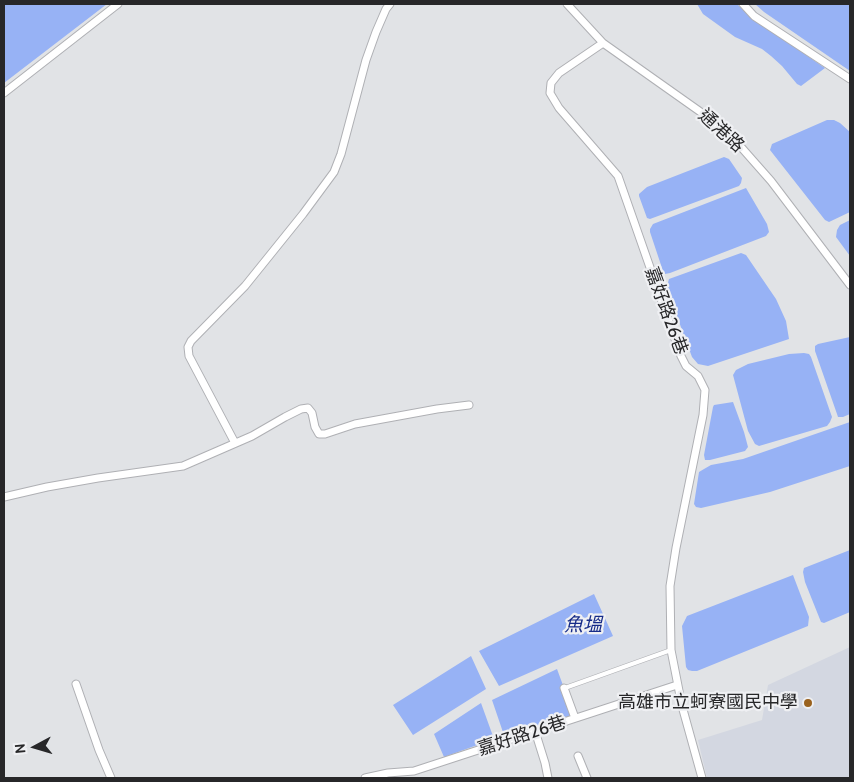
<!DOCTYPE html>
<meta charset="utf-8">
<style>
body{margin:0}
#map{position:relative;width:854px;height:782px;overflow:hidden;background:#e1e3e6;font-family:Cabin,sans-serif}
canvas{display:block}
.frame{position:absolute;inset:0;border:5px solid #272729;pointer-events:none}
.north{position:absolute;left:10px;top:722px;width:50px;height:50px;-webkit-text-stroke:4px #eff0f3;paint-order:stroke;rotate:264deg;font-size:14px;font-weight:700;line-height:20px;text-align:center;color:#272729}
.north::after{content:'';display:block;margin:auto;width:18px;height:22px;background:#272729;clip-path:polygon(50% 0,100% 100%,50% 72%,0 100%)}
</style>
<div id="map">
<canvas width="854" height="782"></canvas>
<div class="frame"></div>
<div class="north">N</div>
</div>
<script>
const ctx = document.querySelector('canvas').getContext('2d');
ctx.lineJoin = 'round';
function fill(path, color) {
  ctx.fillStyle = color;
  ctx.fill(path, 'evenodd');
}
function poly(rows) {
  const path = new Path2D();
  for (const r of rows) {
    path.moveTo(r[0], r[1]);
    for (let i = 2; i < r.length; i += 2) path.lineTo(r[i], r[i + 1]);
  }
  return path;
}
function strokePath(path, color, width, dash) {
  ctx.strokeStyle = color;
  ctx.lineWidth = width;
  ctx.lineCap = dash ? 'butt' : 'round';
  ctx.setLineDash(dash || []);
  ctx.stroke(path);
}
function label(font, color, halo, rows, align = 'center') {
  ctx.font = font + ' Cabin,"Noto Sans TC",sans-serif';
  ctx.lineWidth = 4.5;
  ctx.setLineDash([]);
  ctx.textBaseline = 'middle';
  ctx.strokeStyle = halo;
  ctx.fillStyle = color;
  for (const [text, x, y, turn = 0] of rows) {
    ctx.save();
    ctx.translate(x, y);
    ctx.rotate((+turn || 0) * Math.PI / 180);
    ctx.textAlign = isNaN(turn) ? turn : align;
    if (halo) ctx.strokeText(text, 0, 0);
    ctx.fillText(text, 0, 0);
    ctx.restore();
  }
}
fill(poly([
 [850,647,850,778,707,778,698,740,762,720,768,685]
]), '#d3d7e1');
fill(poly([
 [4,4,107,4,4,83],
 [697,4,737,4,752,18,825,68,801,86,797,84,782,66,771,56,762,49,735,37,703,14],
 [755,4,850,4,850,71,764,12],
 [827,120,834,120,840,123,850,132,850,212,829,222,825,220,770,150,772,144],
 [724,157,729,159,742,178,741,183,739,186,650,219,647,218,639,196,639,194,647,187],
 [746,188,767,224,769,232,766,236,670,273,665,274,663,271,650,232,650,229,653,224],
 [850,220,850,256,836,237,837,230,840,225],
 [741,253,746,255,776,299,786,321,789,339,708,366,698,364,692,357,668,292,667,286,669,279],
 [850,337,850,414,843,417,838,417,837,414,815,351,815,346,818,344],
 [804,353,809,354,811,357,832,417,830,422,827,426,759,446,755,444,748,431,733,375,736,370,748,364,789,354],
 [733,402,744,432,748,447,745,451,710,460,705,460,704,455,713,407,714,405],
 [850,422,850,466,770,492,701,508,696,507,694,504,699,472,704,469,711,465,743,459],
 [850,550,850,612,824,623,821,622,805,582,803,572,804,568],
 [793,575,809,617,808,626,697,671,692,671,688,670,686,667,682,626,687,616],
 [594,594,613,636,499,686,479,651],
 [471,656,486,689,413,735,393,705],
 [557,669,575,718,506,741,492,700],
 [481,703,494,739,444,757,434,734]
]), '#97b2f5');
const lane = poly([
 [565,688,671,650]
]);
const street = poly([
 [567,4,603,43,702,113,741,147,771,181,850,285],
 [743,4,754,16,850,79],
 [603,43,559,73,551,83,550,93,559,108,618,176,681,356,686,366,698,376,705,390,703,415,676,548,670,586,671,650,682,706,702,778],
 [4,93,118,4],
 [235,443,189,356,188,347,191,341,245,286,303,214,334,172,341,154,366,60,376,32,386,9,390,4],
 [4,497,47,487,98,478,183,466,252,436,285,417,301,409,308,408,312,413,315,427,319,434,325,434,355,424,437,409,469,405],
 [76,684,99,750,111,778],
 [564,688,575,718],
 [535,731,545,763,548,778],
 [578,756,587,778],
 [365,778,388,773,414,771,677,685]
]);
strokePath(lane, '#afb0b4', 5.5);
strokePath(street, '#afb0b4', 9);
strokePath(lane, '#fff', 4);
strokePath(street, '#fff', 7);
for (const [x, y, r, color] of [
 [808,703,5,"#9a621e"]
]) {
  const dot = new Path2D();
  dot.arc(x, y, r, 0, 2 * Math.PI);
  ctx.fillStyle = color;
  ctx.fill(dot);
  strokePath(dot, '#eff0f3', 2);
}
label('18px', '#272729', '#eff0f3', [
 ["通港路",721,131,42],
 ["嘉好路26巷",666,311,70],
 ["嘉好路26巷",522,736,-18]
]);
label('18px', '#272729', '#eff0f3', [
 ["高雄市立蚵寮國民中學",798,703]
], 'right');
label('italic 19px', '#162b88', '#eff0f3', [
 ["魚塭",583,625]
]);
</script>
